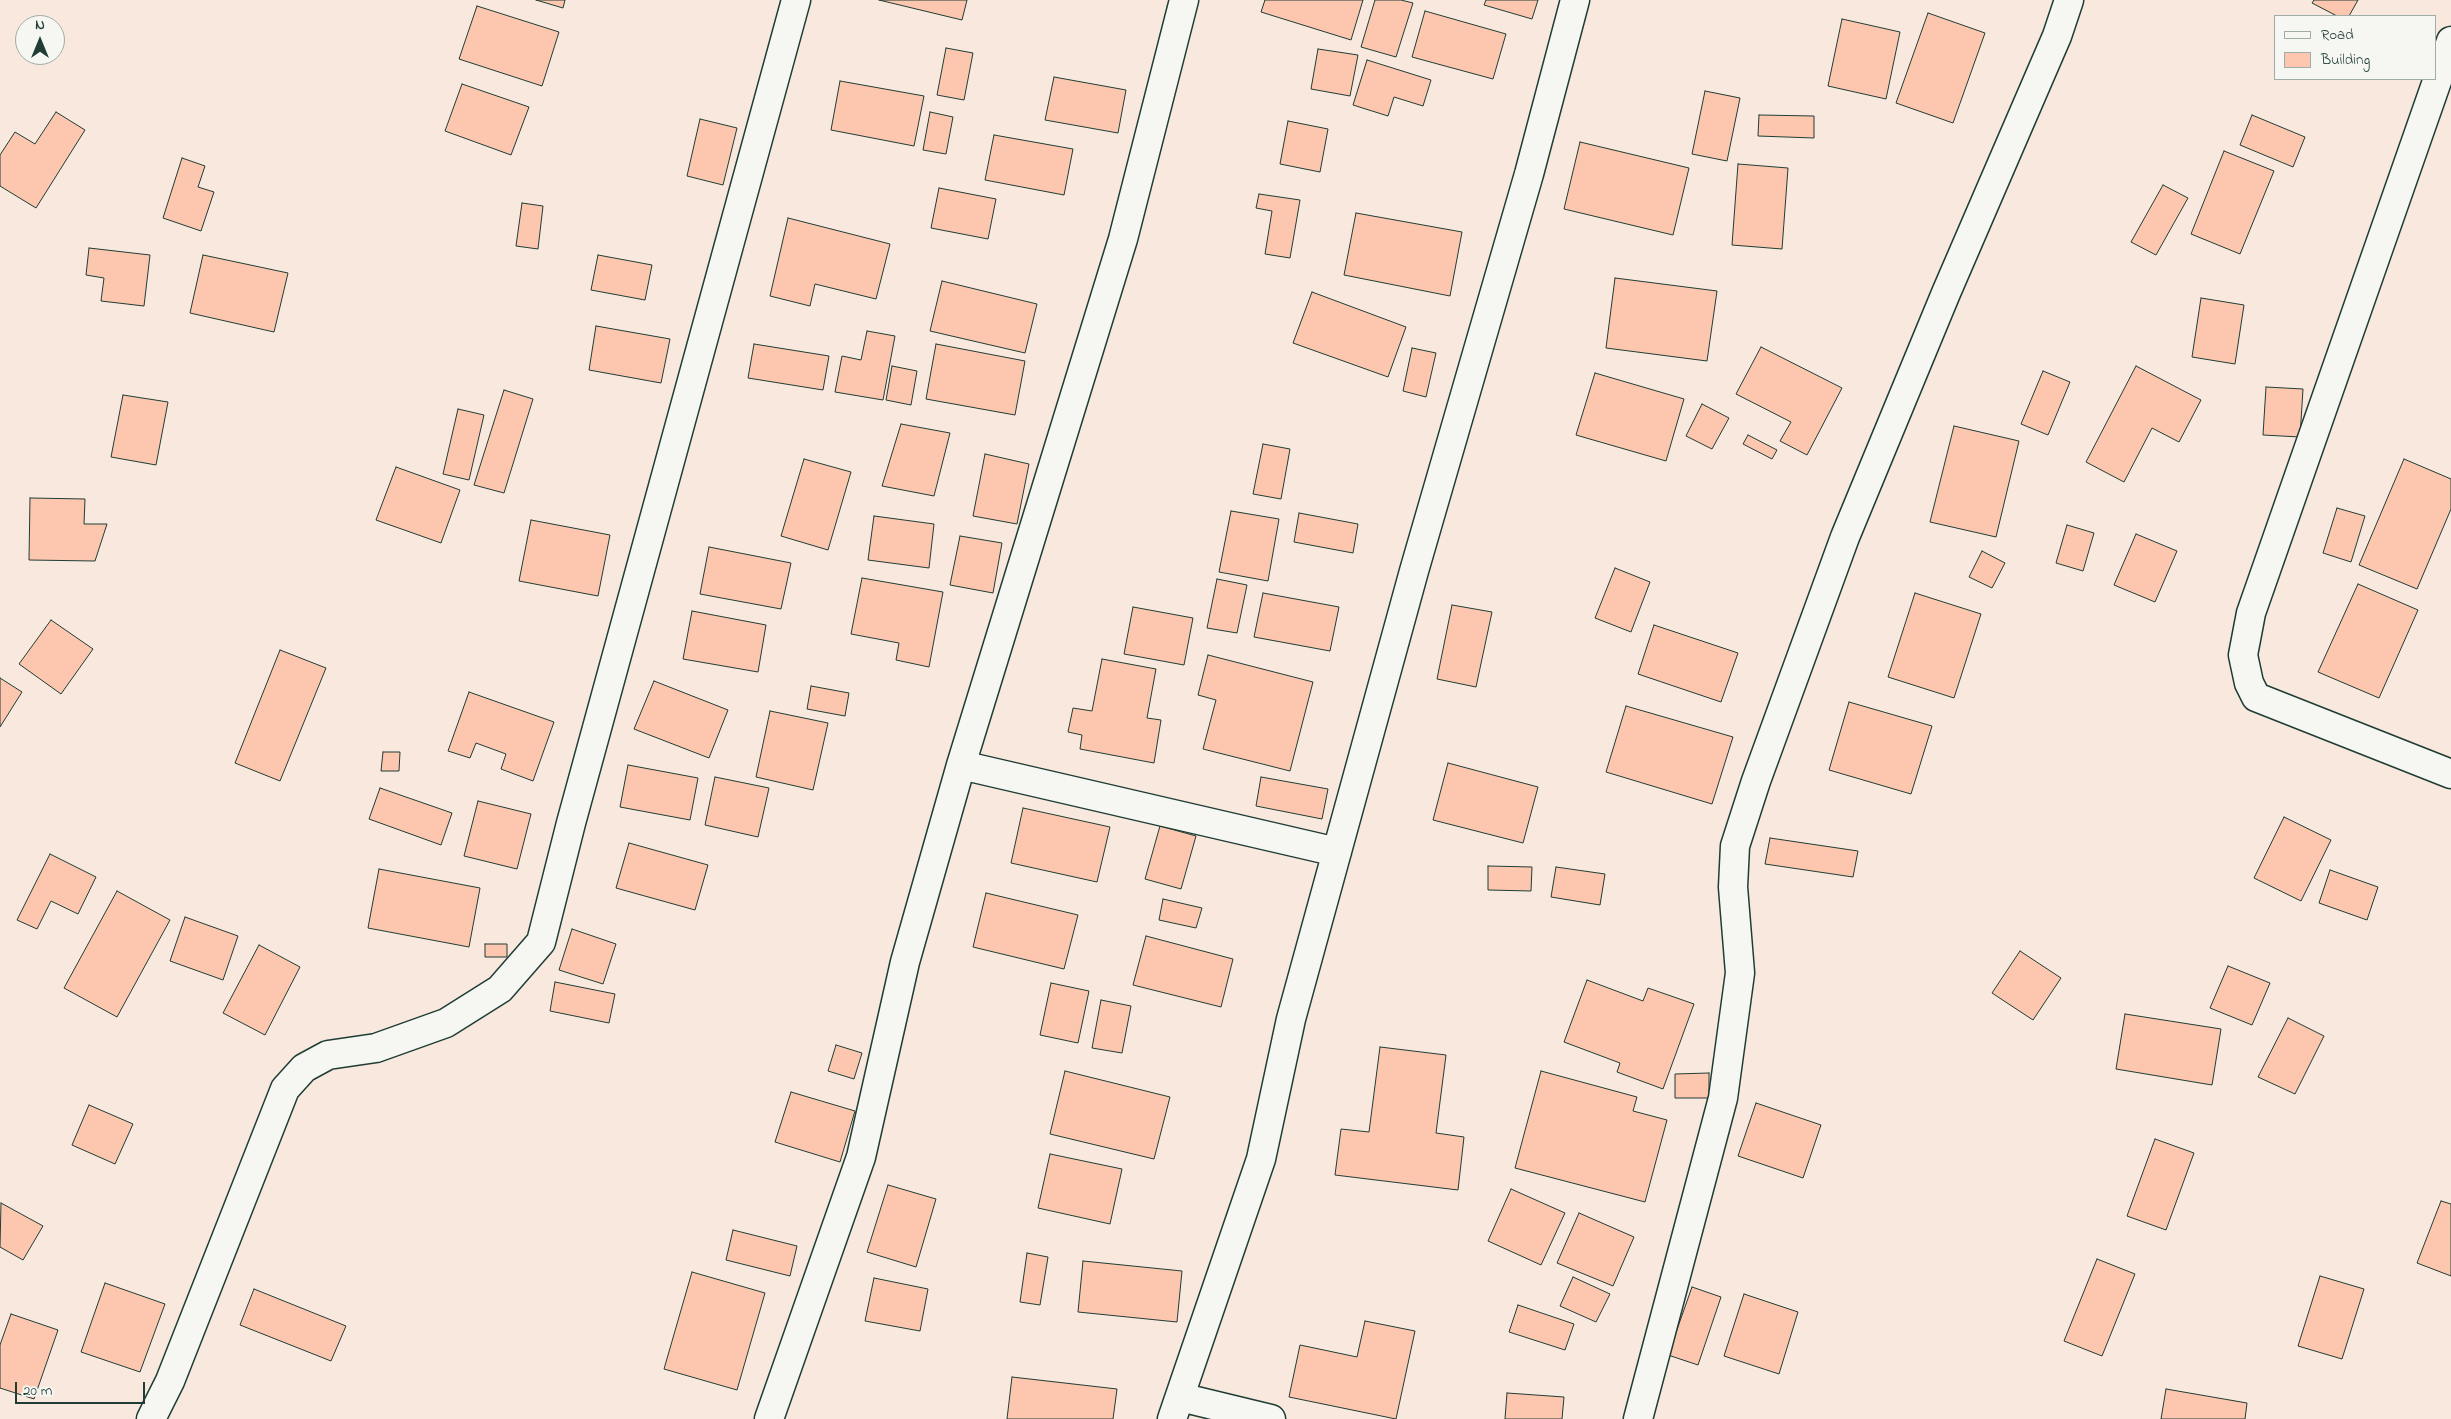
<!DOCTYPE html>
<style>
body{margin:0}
#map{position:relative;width:2451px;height:1419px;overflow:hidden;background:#f8e8de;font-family:"Indie Flower",sans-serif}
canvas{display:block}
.legend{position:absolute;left:2274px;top:15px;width:162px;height:65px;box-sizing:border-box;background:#f6f6f2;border:1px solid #a0aca6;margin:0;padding:6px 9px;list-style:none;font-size:15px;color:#1f3d34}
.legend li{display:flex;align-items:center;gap:10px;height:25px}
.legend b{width:25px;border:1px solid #a0aca6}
.north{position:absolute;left:15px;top:15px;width:50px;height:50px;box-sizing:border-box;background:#f6f6f2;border:1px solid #a0aca6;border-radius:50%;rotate:0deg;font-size:14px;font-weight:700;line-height:20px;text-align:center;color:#1f3d34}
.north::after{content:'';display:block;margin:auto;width:18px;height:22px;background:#1f3d34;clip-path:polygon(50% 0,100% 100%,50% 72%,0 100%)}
.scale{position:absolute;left:15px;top:1382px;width:130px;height:22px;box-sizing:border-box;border:2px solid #1f3d34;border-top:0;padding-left:6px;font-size:15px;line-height:18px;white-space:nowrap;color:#1f3d34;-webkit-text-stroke:4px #f6f6f2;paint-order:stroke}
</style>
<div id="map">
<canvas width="2451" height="1419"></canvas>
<ul class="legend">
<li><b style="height:6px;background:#f6f6f2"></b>Road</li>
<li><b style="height:14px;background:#fdc6af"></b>Building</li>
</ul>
<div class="north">N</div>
<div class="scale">20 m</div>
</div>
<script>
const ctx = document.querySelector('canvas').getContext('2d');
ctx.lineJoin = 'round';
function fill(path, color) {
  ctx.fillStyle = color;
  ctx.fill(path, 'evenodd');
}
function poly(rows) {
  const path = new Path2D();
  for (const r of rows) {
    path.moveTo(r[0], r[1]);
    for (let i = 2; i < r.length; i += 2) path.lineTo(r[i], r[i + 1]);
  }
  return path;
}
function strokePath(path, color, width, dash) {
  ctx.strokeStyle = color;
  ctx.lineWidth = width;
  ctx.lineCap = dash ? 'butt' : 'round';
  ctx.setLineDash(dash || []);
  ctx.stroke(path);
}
const building = poly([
 [536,0,565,0,563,8,536,0],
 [879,0,967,0,962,20,879,0],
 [1265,0,1363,0,1351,40,1261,12,1265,0],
 [1375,0,1401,0,1413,3,1396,57,1361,47,1375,0],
 [1486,0,1538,0,1532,19,1484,5,1486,0],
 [2314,0,2358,0,2349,16,2337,16,2312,3,2314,0],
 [477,6,559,32,542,86,459,59,477,6],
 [1425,11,1506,34,1493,79,1412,57,1425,11],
 [1928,13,1985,33,1953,123,1896,103,1928,13],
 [1842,19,1900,32,1886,99,1828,86,1842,19],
 [946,48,973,53,964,100,937,95,946,48],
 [1318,49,1358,55,1350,96,1311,89,1318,49],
 [1367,60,1431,80,1423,106,1394,97,1388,116,1353,105,1367,60],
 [1054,77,1126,90,1118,133,1045,120,1054,77],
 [840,81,924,96,914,146,831,130,840,81],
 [462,84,529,107,511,155,445,131,462,84],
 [1705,91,1740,98,1727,161,1692,154,1705,91],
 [56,112,85,130,36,208,0,186,0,155,15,132,35,144,56,112],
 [930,112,953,117,946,154,923,150,930,112],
 [1759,115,1814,116,1814,138,1758,136,1759,115],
 [2252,115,2305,137,2293,167,2240,145,2252,115],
 [700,119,737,128,723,185,687,176,700,119],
 [1288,121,1328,129,1320,172,1280,164,1288,121],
 [994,135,1073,149,1064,195,985,180,994,135],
 [1580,142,1689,168,1673,235,1564,209,1580,142],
 [2224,151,2274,171,2240,254,2191,234,2224,151],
 [182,158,205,166,198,187,214,192,201,231,163,218,182,158],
 [1738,164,1788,168,1782,249,1732,245,1738,164],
 [2163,185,2188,198,2156,255,2131,242,2163,185],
 [939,188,996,199,988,239,931,228,939,188],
 [1259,194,1300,200,1290,258,1265,254,1272,211,1256,208,1259,194],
 [522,203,543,206,538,249,516,246,522,203],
 [1356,213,1462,232,1450,296,1344,275,1356,213],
 [788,218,890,244,876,299,815,284,810,306,770,296,788,218],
 [89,248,150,255,144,306,101,301,104,278,86,275,89,248],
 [203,255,288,273,274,332,190,313,203,255],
 [598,255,652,265,645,300,591,290,598,255],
 [1615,278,1717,291,1707,361,1606,348,1615,278],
 [942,281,1037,304,1025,353,930,331,942,281],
 [1312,292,1406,327,1388,377,1293,343,1312,292],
 [2201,298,2244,305,2235,364,2192,357,2201,298],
 [596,326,670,339,661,383,589,370,596,326],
 [867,331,895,336,883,400,835,392,842,356,861,360,867,331],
 [754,344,829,356,823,390,748,378,754,344],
 [936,344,1025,361,1015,415,926,399,936,344],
 [1761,347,1842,388,1807,455,1780,441,1791,422,1736,394,1761,347],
 [1412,348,1436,353,1426,397,1403,391,1412,348],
 [892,366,917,371,911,405,886,400,892,366],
 [2136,366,2201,400,2179,442,2152,428,2124,482,2086,462,2136,366],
 [2043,371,2070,382,2048,435,2021,424,2043,371],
 [1595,373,1684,399,1666,461,1576,435,1595,373],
 [2266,387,2303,389,2300,437,2263,435,2266,387],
 [504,390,533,399,504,493,474,485,504,390],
 [123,395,168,402,156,465,111,457,123,395],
 [1702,404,1729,418,1712,449,1686,436,1702,404],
 [458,409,484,415,469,480,443,474,458,409],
 [901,424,950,433,934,496,882,486,901,424],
 [1954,426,2019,441,1996,537,1930,522,1954,426],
 [1748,435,1777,450,1772,459,1743,444,1748,435],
 [1263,444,1290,449,1281,499,1253,494,1263,444],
 [985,454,1029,464,1017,524,973,516,985,454],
 [804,459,851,472,828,550,781,536,804,459],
 [2404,459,2451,479,2451,509,2417,589,2359,565,2404,459],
 [396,467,460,490,441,543,376,520,396,467],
 [30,498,85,499,84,524,107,524,95,561,29,560,30,498],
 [2337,508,2365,516,2351,562,2323,553,2337,508],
 [1231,511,1279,519,1268,581,1219,572,1231,511],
 [1299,513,1358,524,1353,553,1294,542,1299,513],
 [874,516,934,524,929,568,868,560,874,516],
 [531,520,610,535,598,596,519,581,531,520],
 [2067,525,2094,533,2083,571,2056,563,2067,525],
 [2136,534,2177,551,2155,602,2114,585,2136,534],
 [960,536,1002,543,993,593,950,585,960,536],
 [709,547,791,563,781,609,700,594,709,547],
 [1982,551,2005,563,1992,588,1969,577,1982,551],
 [1615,568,1650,582,1631,632,1595,618,1615,568],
 [862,578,943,592,929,667,896,660,899,643,851,634,862,578],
 [1217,579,1247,585,1237,633,1207,628,1217,579],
 [2358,584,2418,610,2379,698,2318,672,2358,584],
 [1263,593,1339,607,1330,651,1254,637,1263,593],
 [1915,593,1981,614,1954,698,1888,677,1915,593],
 [1452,605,1492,612,1476,687,1437,679,1452,605],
 [1133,607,1193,618,1184,665,1124,654,1133,607],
 [692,611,766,625,758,672,683,659,692,611],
 [51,620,93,649,61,694,19,664,51,620],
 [1654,625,1738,653,1721,702,1638,674,1654,625],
 [280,650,326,668,280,781,235,763,280,650],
 [1208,655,1313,682,1290,771,1203,749,1216,700,1198,695,1208,655],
 [1102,659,1156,669,1147,718,1161,720,1154,763,1080,749,1082,735,1068,732,1073,708,1092,711,1102,659],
 [0,678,22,692,0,727,0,678],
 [654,681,728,710,709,758,634,729,654,681],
 [811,686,849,693,845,716,807,709,811,686],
 [469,692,554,722,533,781,501,769,506,754,476,743,470,758,448,751,469,692],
 [1849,702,1932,726,1911,794,1829,770,1849,702],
 [1626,706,1733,737,1712,804,1606,772,1626,706],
 [770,711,828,723,813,790,756,777,770,711],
 [383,752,400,752,399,771,381,771,383,752],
 [1448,763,1538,787,1523,843,1433,820,1448,763],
 [628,765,698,778,690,820,620,807,628,765],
 [715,777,769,788,758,837,705,825,715,777],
 [1261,777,1328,789,1322,819,1256,806,1261,777],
 [380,788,452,813,441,845,369,819,380,788],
 [478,801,531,814,517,869,464,856,478,801],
 [1023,808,1110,827,1097,882,1011,863,1023,808],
 [2284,817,2331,840,2301,901,2254,878,2284,817],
 [1160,826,1196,836,1181,889,1145,879,1160,826],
 [1770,838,1858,851,1853,877,1765,864,1770,838],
 [629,843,708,865,695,910,616,888,629,843],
 [50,854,96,877,78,914,51,901,37,929,17,920,50,854],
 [1488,866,1532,867,1531,891,1488,890,1488,866],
 [1556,867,1605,874,1600,905,1551,897,1556,867],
 [379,869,480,888,469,947,368,928,379,869],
 [2330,870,2378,887,2367,920,2319,903,2330,870],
 [117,891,170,920,117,1017,64,988,117,891],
 [986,893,1078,915,1064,969,973,947,986,893],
 [1163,899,1202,908,1196,928,1159,920,1163,899],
 [185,917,238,936,223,980,170,961,185,917],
 [572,929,616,944,603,984,559,970,572,929],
 [1146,936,1233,959,1221,1007,1133,985,1146,936],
 [485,944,507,944,507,957,485,957,485,944],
 [259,945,300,967,265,1035,223,1013,259,945],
 [2020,951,2061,978,2033,1020,1992,993,2020,951],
 [2228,966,2270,983,2252,1025,2210,1008,2228,966],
 [1587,980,1643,1001,1648,988,1694,1004,1663,1089,1617,1072,1620,1063,1564,1042,1587,980],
 [555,982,615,994,609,1023,550,1011,555,982],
 [1051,983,1089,991,1078,1043,1040,1035,1051,983],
 [1101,1000,1131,1006,1122,1053,1092,1048,1101,1000],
 [2125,1014,2221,1029,2212,1085,2116,1069,2125,1014],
 [2288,1018,2324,1036,2295,1094,2258,1077,2288,1018],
 [836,1045,862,1053,854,1079,828,1071,836,1045],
 [1380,1047,1446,1055,1436,1133,1464,1137,1458,1190,1335,1175,1341,1129,1369,1132,1380,1047],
 [1065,1071,1170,1097,1154,1159,1050,1134,1065,1071],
 [1541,1071,1637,1097,1633,1111,1667,1120,1645,1202,1515,1168,1541,1071],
 [1709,1073,1709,1098,1675,1098,1675,1074,1709,1073],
 [791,1092,855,1111,840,1162,775,1142,791,1092],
 [1756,1103,1821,1125,1803,1178,1738,1156,1756,1103],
 [89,1105,133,1124,115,1164,72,1145,89,1105],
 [2155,1139,2194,1153,2166,1230,2127,1216,2155,1139],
 [1050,1154,1122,1169,1110,1224,1038,1208,1050,1154],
 [888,1185,936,1199,916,1267,867,1252,888,1185],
 [1511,1189,1565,1213,1541,1265,1488,1241,1511,1189],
 [2441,1201,2451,1204,2451,1276,2417,1263,2441,1201],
 [1,1203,43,1226,23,1260,0,1247,1,1203],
 [1579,1213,1634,1237,1613,1286,1557,1263,1579,1213],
 [733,1230,797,1246,790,1276,726,1260,733,1230],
 [1027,1253,1048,1257,1040,1305,1020,1302,1027,1253],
 [2097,1259,2135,1274,2102,1356,2064,1341,2097,1259],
 [1083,1261,1182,1271,1177,1322,1078,1312,1083,1261],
 [692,1272,765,1293,737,1390,664,1369,692,1272],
 [2320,1276,2364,1289,2342,1359,2298,1346,2320,1276],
 [1573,1277,1610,1294,1596,1322,1560,1306,1573,1277],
 [874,1278,928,1289,920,1331,865,1321,874,1278],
 [105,1283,165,1304,140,1372,81,1352,105,1283],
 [1692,1287,1721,1297,1698,1365,1668,1355,1692,1287],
 [254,1289,346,1326,331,1361,240,1325,254,1289],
 [1744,1294,1798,1312,1779,1374,1724,1356,1744,1294],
 [1518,1305,1574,1324,1565,1350,1509,1332,1518,1305],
 [11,1314,58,1330,34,1399,0,1388,0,1345,11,1314],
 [1365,1321,1415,1331,1396,1419,1289,1397,1300,1345,1357,1357,1365,1321],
 [1012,1377,1117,1389,1113,1419,1007,1419,1012,1377],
 [2166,1389,2247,1403,2245,1419,2161,1419,2166,1389],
 [1507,1393,1564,1397,1562,1419,1505,1419,1507,1393]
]);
fill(building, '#fdc6af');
strokePath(building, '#1f3d34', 1);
const street = poly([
 [2451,41,2251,613,2243,655,2249,683,2256,697,2451,774],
 [961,765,1337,852],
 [1180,1397,1271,1419],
 [151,1419,170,1381,285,1089,304,1068,328,1055,376,1048,446,1023,500,989,541,942,571,823,796,0],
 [769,1419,861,1157,905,962,961,765,1123,239,1184,0],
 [1172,1419,1261,1159,1291,1019,1414,571,1529,174,1575,0],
 [1638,1419,1723,1098,1740,973,1733,887,1735,846,1756,781,1845,537,1946,293,2057,36,2069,0]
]);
strokePath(street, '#1f3d34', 31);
strokePath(street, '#f6f6f2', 28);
</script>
